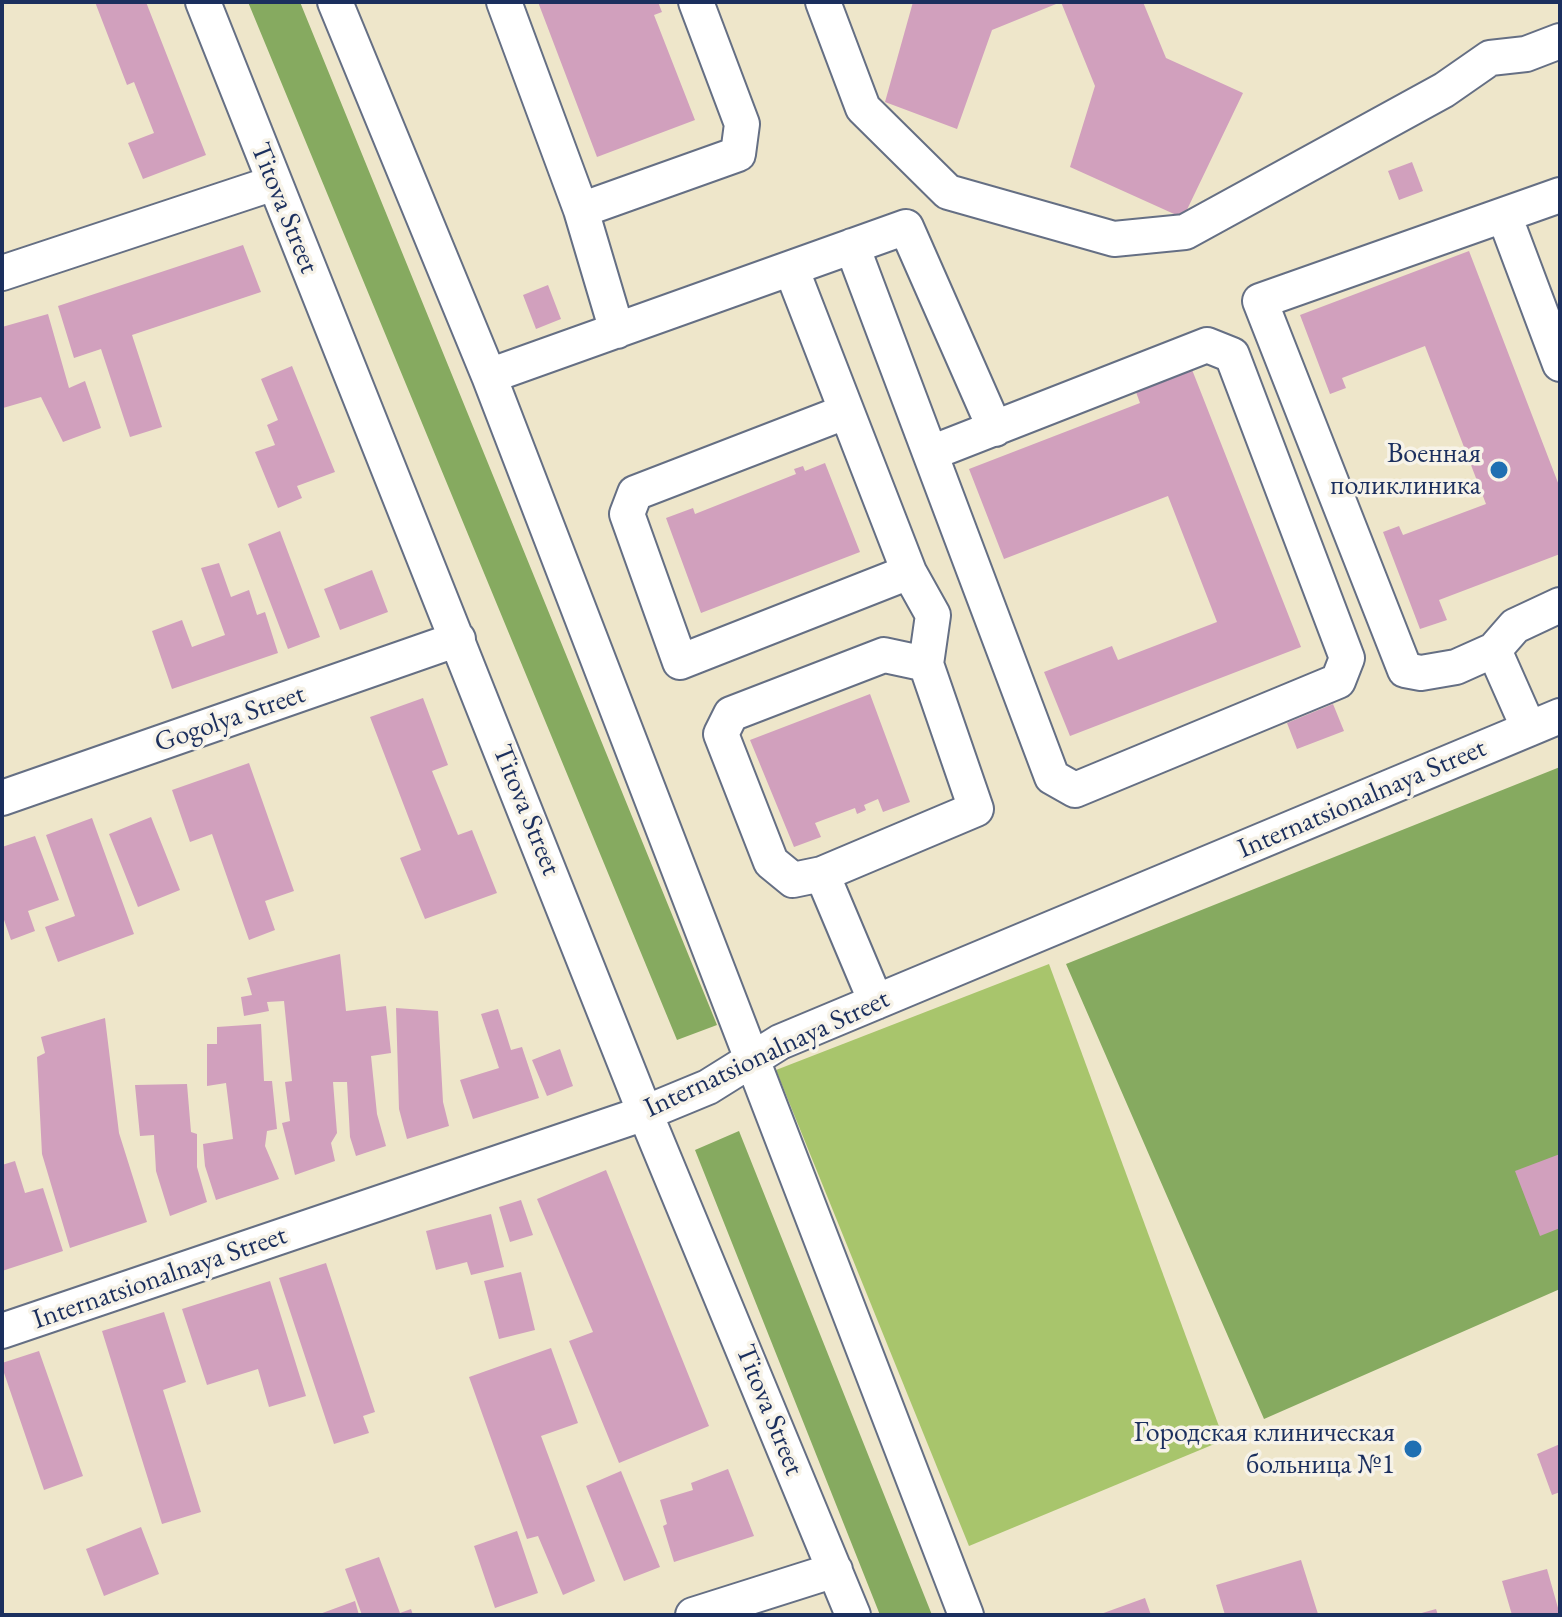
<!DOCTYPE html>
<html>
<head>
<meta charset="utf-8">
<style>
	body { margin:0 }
	#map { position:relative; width:1562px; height:1617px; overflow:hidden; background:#eee6ca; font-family:"EB Garamond",serif }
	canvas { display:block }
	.frame { position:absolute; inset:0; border:4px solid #1b2f5e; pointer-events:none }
</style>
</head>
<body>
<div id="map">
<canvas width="1562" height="1617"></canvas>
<div class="frame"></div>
</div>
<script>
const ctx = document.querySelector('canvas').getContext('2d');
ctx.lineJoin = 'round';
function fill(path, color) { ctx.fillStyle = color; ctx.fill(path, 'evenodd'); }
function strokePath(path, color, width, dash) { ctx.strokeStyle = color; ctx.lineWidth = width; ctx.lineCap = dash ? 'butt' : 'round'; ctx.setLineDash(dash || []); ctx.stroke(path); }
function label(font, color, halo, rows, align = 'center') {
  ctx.font = font + ' "EB Garamond",serif'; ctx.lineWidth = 7; ctx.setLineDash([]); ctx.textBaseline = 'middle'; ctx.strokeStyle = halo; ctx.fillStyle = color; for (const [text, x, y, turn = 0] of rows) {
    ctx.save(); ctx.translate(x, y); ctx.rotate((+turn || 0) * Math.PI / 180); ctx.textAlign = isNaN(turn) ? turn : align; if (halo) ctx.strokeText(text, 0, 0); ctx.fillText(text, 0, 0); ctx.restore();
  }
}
const green = new Path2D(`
	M1049,964L1224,1440L969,1546L776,1070Z`);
const forest = new Path2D(`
	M248,2H300L717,1025L677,1040Z
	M1560,767V1289L1264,1419L1066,964Z
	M739,1131L932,1615H880L695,1150Z`);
const building = new Path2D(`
	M95,2H146L206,155L143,179L128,143L154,133L134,82L127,85Z
	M538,2H658L662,12L654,15L695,120L597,157Z
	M913,2H1061L992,30L957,129L885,102Z
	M1061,2H1143L1166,58L1243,93L1183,218L1070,167L1095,86Z
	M1412,162L1423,191L1399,200L1388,171Z
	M243,245L261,292L132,335L162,427L130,437L101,349L74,358L58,306Z
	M1469,251L1560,488V554L1439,600L1447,620L1420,629L1383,532L1399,526L1403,535L1486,504L1425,346L1342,378L1346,388L1330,394L1300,315Z
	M548,285L561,319L536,329L523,295Z
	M48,314L69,388L85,381L101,428L63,442L41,397L3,408L2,403V327Z
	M1189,362L1301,647L1070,736L1044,672L1112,646L1118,660L1217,622L1168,496L1004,559L969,469L1140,403L1133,384Z
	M292,366L335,472L297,486L302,498L278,508L255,452L275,445L267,425L278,420L261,379Z
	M825,463L860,552L701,613L666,518L693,508L695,514L796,474L794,469L803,466L805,471Z
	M280,531L320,637L288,649L248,544Z
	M219,563L231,597L249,590L257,615L265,612L278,653L172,689L152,631L182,620L192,647L225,635L201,568Z
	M372,570L388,612L340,630L324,589Z
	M870,694L910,802L883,812L878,799L864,805L866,810L857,814L855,808L815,823L821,837L794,847L750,740Z
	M423,698L448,765L432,771L458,835L472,830L497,893L425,919L400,858L421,850L370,717Z
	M1333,704L1344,731L1297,749L1287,723Z
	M249,763L294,891L265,901L275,930L249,940L212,834L190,842L172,790Z
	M151,817L180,890L138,907L109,834Z
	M92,818L134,934L58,962L45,927L75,916L46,835Z
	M35,836L59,900L28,911L35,931L11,940L2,914V847Z
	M340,954L346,1011L386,1006L391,1053L371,1056L377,1114L386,1146L356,1156L350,1137L347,1082H333L337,1133L331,1143L335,1161L295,1175L282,1123L290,1121L285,1082L292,1081L284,1001L267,1002L269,1011L244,1016L241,997L252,995L247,978Z
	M396,1008L438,1011L443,1102L449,1126L407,1139L399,1109Z
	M498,1009L511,1050L522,1047L539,1098L473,1119L460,1080L499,1068L481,1014Z
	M105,1018L119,1133L147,1222L70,1248L42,1154L37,1057L45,1053L41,1037Z
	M261,1024L264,1081H272L277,1129L267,1131L265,1146L279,1179L216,1200L205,1166L203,1144L233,1139L226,1083L207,1086V1044H217V1027Z
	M560,1049L573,1086L547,1096L532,1060Z
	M187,1084L191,1132L197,1134V1167L207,1202L170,1216L156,1171L154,1135L140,1136L135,1085Z
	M1560,1154V1228L1540,1236L1515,1171Z
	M15,1161L25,1193L43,1188L63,1251L2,1271V1165Z
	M606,1170L709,1426L619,1463L569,1341L593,1332L537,1199Z
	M521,1200L533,1235L510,1242L499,1207Z
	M491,1214L504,1267L471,1275L467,1262L436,1270L426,1231Z
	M326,1263L375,1412L363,1416L369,1433L334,1444L279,1278Z
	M521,1272L535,1330L499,1339L484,1281Z
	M270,1281L306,1396L269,1407L258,1369L207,1385L182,1309Z
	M164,1312L186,1382L163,1390L201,1512L162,1524L102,1331Z
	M551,1348L578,1423L541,1436L595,1581L563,1595L538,1536L527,1539L469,1377Z
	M39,1351L83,1476L44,1490L2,1367V1363Z
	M1560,1444V1492L1552,1495L1537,1454Z
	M728,1469L754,1536L674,1562L663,1526L667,1524L660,1500L693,1490L691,1483Z
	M621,1471L660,1567L624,1581L586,1486Z
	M141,1527L159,1574L104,1596L86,1549Z
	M517,1531L538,1593L495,1608L474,1546Z
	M379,1557L400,1613L411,1609L413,1615H362L345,1569Z
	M1301,1560L1318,1614L1225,1615L1216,1585Z
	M1547,1569L1560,1615H1512L1502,1581Z
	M1145,1598L1151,1615H1098Z
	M355,1601L359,1615H317Z
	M1436,1609L1438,1615H1418V1614Z`);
const minor = new Path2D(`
	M203,2L645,1113L853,1615
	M335,2L489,376L966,1615
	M504,2L581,210L617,331
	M823,2L863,108L948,192L1114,239L1185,232L1444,90L1490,58L1526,54L1560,41
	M1560,195L1260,301L1405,670L1421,673L1456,667L1494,650L1515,626L1560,605
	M581,210L738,154L742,124L696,2
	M1504,215L1560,364
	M852,246L1052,777L1075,790L1338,681L1347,658L1232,355L1207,345L931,453
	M791,268L909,572L933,615L926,664L976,809L822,874L793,880L771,862L721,734L731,714L884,655L926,664
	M2,273L274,183
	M489,376L906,227L995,429
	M845,412L635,493L627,514L680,662L909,572
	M1494,650L1529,729
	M2,798L458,639
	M822,874L876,1002
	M2,1331L645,1113L708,1087L780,1042L1560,716
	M693,1615L835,1570`);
const markers = [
	[1499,470,10,"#1f6fb2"],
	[1413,1449,10,"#1f6fb2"]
];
const streetNames = [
	["Titova Street",284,208,68],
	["Gogolya Street",230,719,-19],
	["Internatsionalnaya Street",1362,799,-23],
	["Titova Street",526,810,68],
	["Internatsionalnaya Street",767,1054,-25],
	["Internatsionalnaya Street",160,1278,-19],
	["Titova Street",769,1410,68]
];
const poiNames = [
	["Военная",1481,454],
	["поликлиника",1481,486],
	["Городская клиническая",1395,1433],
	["больница №1",1395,1465]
];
fill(green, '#a8c56c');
fill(forest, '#86aa60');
fill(building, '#d1a0bd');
strokePath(minor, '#656f84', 38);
strokePath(minor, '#fff', 34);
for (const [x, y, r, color] of markers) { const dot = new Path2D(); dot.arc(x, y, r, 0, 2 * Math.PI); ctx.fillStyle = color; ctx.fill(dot); strokePath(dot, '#f7f3e8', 3); }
label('28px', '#1b2f5e', '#f7f3e8', streetNames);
label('28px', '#1b2f5e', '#f7f3e8', poiNames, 'right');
</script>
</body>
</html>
